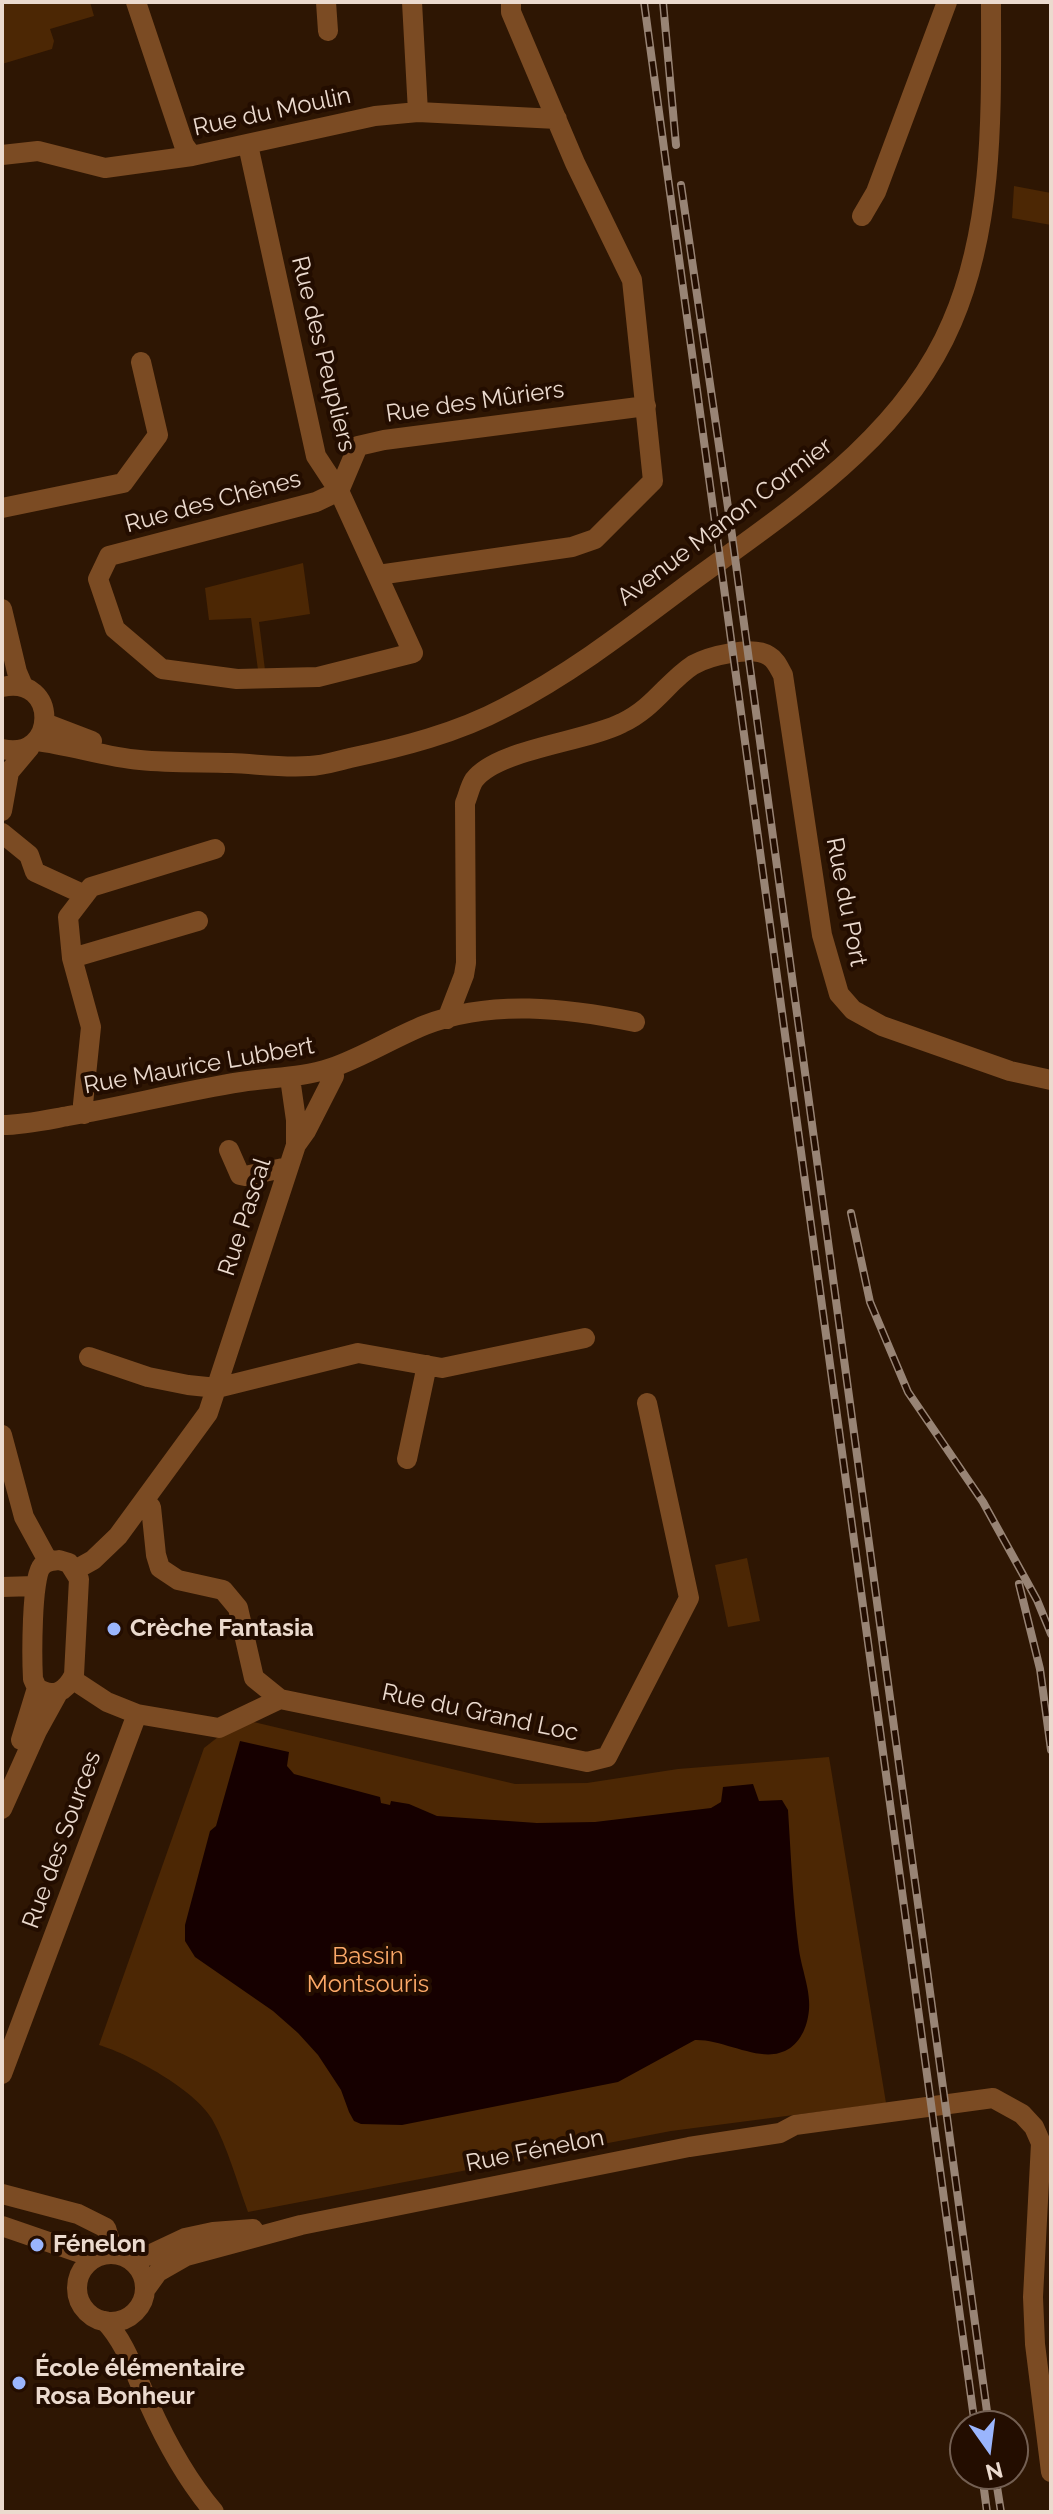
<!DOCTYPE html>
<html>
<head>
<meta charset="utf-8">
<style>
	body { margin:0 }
	#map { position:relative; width:1053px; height:2514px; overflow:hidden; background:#2e1603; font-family:Raleway,sans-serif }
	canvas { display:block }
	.frame { position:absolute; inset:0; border:4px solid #ebdace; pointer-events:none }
	.north { position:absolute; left:949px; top:2410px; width:80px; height:80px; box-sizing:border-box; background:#230d00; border:2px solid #735f52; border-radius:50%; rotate:166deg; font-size:22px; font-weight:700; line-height:32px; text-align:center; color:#ebdace }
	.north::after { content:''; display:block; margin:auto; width:28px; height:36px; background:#9ab5fd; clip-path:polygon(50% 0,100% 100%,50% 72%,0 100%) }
</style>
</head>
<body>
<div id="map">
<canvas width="1053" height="2514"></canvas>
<div class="frame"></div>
<div class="north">N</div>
</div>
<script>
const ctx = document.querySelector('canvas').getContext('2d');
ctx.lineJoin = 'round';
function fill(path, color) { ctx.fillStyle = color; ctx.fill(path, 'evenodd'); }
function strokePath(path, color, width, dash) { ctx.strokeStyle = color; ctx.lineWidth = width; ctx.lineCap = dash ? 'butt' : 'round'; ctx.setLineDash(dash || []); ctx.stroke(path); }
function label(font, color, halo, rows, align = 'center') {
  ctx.font = font + ' Raleway,sans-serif'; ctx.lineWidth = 8; ctx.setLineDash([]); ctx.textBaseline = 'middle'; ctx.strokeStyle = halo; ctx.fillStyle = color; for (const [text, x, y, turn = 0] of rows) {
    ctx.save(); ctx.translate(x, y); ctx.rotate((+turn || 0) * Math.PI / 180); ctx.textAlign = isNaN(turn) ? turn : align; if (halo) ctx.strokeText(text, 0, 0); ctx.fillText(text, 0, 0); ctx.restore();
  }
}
const green = new Path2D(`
	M2,2H90L94,16L50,29L54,41L52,49L2,64Z
	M1014,186L1051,193V225L1012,218Z
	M303,563L310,614L259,622L265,670H258L251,618L209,620L205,588Z
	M747,1558L760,1621L728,1627L715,1565Z
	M241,1719L515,1784L587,1783L678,1769L829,1757L886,2103L671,2131L248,2212C237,2182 228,2148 212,2119C195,2090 132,2055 99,2045L204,1748Z`);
const water = new Path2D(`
	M240,1741L289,1752L287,1766L294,1774L380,1797L381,1803L390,1805L391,1801L409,1804L437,1816L537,1823L595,1822L711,1808L721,1802L723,1787L753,1784L759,1801L782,1800L788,1810C791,1857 793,1904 799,1950C802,1971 813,1996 808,2017C805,2033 796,2049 779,2053C756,2060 721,2039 695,2040L618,2082L402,2125L361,2124L354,2121L349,2112L341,2090L318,2055L298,2033L273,2011L195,1957L185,1941V1925L210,1831L216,1826Z`);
const minor = new Path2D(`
	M136,2L184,145L192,156
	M326,2L328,31
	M412,2L418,112
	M248,145L316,456L339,491L413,653L318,677L237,679L162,669L115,629L98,579L109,556L316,502L339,491L358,446L384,440L646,406
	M2,155L38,151L105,168L192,156L375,116L418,112L557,119
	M862,216L876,192L947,2
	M2,508L123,483L158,435L141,362
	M378,575L572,547L595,539L653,481L632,280L575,163L511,12V2
	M2,609L17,672L23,686
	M2,687C59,674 58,762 2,749
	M45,723L92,741
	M36,741C71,745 105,757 140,760C170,763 201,762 231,763C257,764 283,768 309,766C322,766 337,761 350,758C402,747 457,733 504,708C571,674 631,627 691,582C789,510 903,438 952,322C995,222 991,108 991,2
	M2,811L9,772L30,747
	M2,833L29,855L35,872L85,895
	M72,958L198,921
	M447,1019L464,975L466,963L465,803C468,796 470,786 474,780C497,749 585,742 622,723C654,708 667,682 693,665C709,656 753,645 769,656C776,660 779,668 783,675L822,935L839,994L853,1010L882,1026L1010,1071L1051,1080
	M290,1078L296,1120V1145
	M84,1114L83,1104L91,1027L72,958L68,917L91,887L215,849
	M2,1125C24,1125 46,1120 68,1116C126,1106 183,1091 241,1082C272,1077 301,1078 331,1068C363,1057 393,1038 425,1025C491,999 567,1008 635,1022
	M229,1150L240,1175L245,1176L288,1167
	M89,1357L148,1377L188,1385L217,1388L358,1353L442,1368L585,1338
	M2,1435L24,1517L48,1561
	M407,1459L427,1365
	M144,1501L151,1507L156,1555L160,1568L178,1580L223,1590L238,1608L254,1678L280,1699L587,1762L607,1757L689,1598L647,1403
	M59,1560L69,1563L79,1579L74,1675C66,1691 54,1699 37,1688L33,1679C32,1660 31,1577 42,1566C47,1560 53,1561 59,1560Z
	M75,1570L93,1560L118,1536L208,1413L296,1145L306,1131L334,1076L332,1068
	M2,1587L35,1586
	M72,1679L107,1702L137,1714L219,1728L280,1699
	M21,1740L37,1688
	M2,1809L37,1731L58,1693
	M2,2074L137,1714
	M2,2194L78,2214L106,2228L114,2254
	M2,2226L95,2258
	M77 2288a34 34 0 1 1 68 0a34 34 0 1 1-68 0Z
	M134,2262L185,2238L213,2232L253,2229
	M145,2290L158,2272L186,2256L301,2225L689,2147L780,2133L795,2125L993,2098L1022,2114L1034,2127L1041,2143L1033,2297L1035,2344L1051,2472
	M105,2321C127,2344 135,2375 149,2404C166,2442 187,2480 214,2512`);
const rail = new Path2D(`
	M644,2L975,2426
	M663,2L676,145
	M681,185L731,528L989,2426
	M851,1213L870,1302L908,1392L983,1502L1037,1600L1051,1634
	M1019,1584L1040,1669L1051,1750
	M982,2474L987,2512
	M995,2474L1001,2512`);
const markers = [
	[114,1629,8,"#9ab5fd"],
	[37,2245,8,"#9ab5fd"],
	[19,2383,8,"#9ab5fd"]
];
const streetNames = [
	["Rue du Moulin",272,112,-12],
	["Rue des Peupliers",323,354,76],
	["Rue des Mûriers",475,402,-8],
	["Rue des Chênes",213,502,-15],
	["Avenue Manon Cormier",725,522,-37],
	["Rue du Port",846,902,79],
	["Rue Maurice Lubbert",199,1066,-10],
	["Rue Pascal",245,1217,-72],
	["Rue du Grand Loc",480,1713,12],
	["Rue des Sources",62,1840,-70],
	["Rue Fénelon",535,2151,-11]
];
const poiNames = [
	["Crèche Fantasia",130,1629],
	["Fénelon",53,2245],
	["École élémentaire",35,2369],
	["Rosa Bonheur",35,2397]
];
const parkNames = [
	["Bassin",368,1957],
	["Montsouris",368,1985]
];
fill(green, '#4c2704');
fill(water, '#160000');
strokePath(minor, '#7b4b23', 20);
strokePath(rail, '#988475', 8);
strokePath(rail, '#230d00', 5, [15]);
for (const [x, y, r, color] of markers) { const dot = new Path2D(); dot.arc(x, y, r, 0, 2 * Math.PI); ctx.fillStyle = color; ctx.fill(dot); strokePath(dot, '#230d00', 3); }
label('24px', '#ebdace', '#230d00', streetNames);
label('bold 24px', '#ebdace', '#230d00', poiNames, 'left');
label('24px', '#fca968', '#230d00', parkNames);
</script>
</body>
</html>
